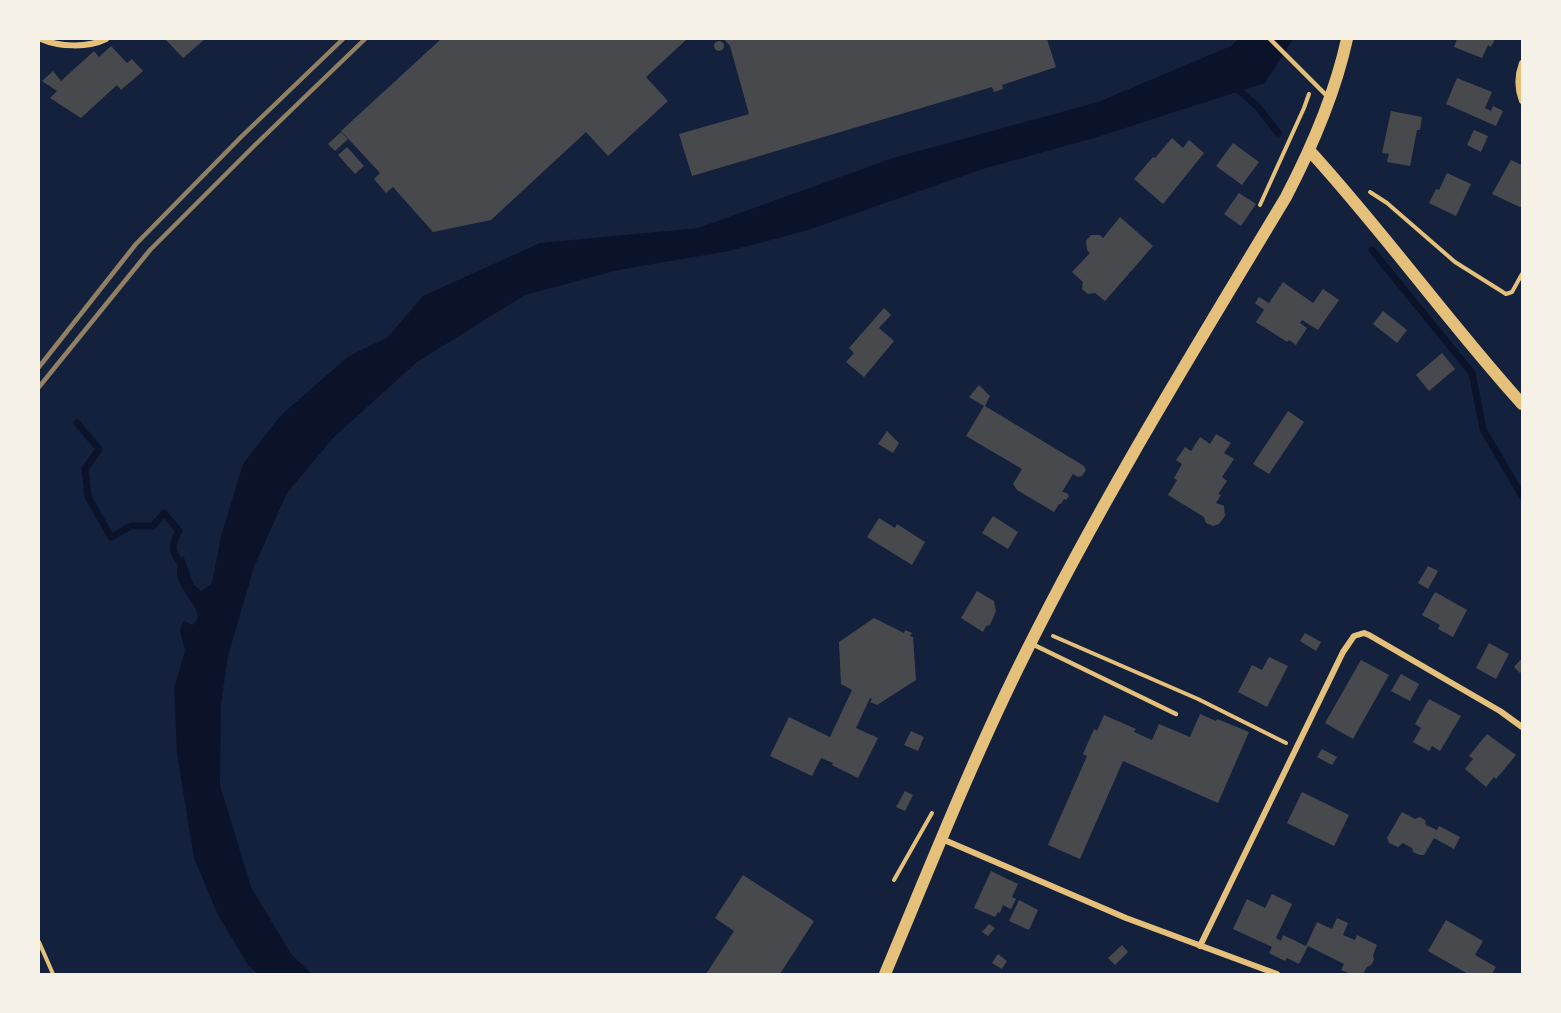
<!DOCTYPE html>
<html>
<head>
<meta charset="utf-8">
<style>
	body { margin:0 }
	#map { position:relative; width:1561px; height:1013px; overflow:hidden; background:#14213d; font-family:"DM Sans",sans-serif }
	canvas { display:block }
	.frame { position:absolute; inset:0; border:40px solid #f6f1e7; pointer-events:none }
</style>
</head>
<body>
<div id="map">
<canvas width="1561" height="1013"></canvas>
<div class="frame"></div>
</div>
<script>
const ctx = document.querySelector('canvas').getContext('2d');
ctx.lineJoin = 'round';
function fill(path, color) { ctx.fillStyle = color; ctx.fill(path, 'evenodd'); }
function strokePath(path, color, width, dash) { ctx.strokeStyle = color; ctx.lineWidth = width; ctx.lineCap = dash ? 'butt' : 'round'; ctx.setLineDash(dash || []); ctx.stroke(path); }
const water = new Path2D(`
	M1238,39H1293L1265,83L1094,138L983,169L805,231L729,251L618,270L525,295L417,362L334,437L287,493L254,567L228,656L221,704L220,785L251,887L291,954L312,974H258L248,965L218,915L194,858L177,754L174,688L185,651L180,630L184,621L193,625L198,618C197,601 175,588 177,569C178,565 182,559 183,555L194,585L201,591L212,583L221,536L243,464L281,415L349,356L388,337L423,296L540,243L698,228L893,158L1098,102L1231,46Z`);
const stream = new Path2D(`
	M1235,87L1258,107L1278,133
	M1372,250L1472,373L1483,429L1522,496
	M77,423L99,449L85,469L88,497L111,537L131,526H153L164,513L179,531C169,548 173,553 184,568`);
const building = new Path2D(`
	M165,39H205L183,58Z
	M441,39H687L646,77L668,101L608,156L586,132L491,220L433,232L393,187L386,193L374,179L380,173L341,131Z
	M724,39H1047L1056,67L1002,85L1003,89L994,92L992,87L692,176L679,134L749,114L730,46Z
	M1457,39H1495L1491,47L1488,45L1482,58L1454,47Z
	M714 46a5 5 0 1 1 10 0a5 5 0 1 1-10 0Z
	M111,46L127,63L132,59L143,71L121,90L117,85L81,118L50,98L57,91L42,81L53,71L61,81L94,51L99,57Z
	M1457,78L1492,92L1485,108L1491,111L1493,106L1503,111L1496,126L1446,104Z
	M1391,111L1422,117L1420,130H1417L1410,166L1387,162L1389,154L1382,153Z
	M1474,130L1488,136L1481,152L1467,145Z
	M341,132L348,139L335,151L328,144Z
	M1172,138L1183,148L1189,140L1204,153L1163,204L1134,179L1153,157L1155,158Z
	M1233,143L1259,162L1242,185L1216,166Z
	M347,147L364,166L355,174L338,155Z
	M1511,160L1522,165V208L1492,194Z
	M1447,173L1471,184L1456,216L1429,203L1436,189L1439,190Z
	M1239,193L1256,204L1241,226L1224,214Z
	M1120,217L1153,246L1105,301L1095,293L1088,294L1082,289L1083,282L1072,272L1090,253L1087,250L1086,241L1091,235H1100L1103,238Z
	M1283,282L1313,303L1323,289L1339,300L1318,330L1302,320L1300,323L1307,328L1296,345L1289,340L1287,342L1256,322L1264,310L1255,303L1259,297L1269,303Z
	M884,308L891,315L879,328L894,341L864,377L846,362L854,353L849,348Z
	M1383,311L1407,330L1397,343L1373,324Z
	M1442,353L1455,369L1429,391L1416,375Z
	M979,385L990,396L985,406L1084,466L1086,470L1082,476L1078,477L1073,474L1062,492L1067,493L1069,496L1066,500L1064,499L1061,504H1059L1054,512L1017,490L1013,484L1022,469L966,436L984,406L969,397Z
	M1288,411L1304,422L1269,474L1253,464Z
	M887,431L899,443L893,453L878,444Z
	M1216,434L1231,443L1224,453L1234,459L1222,477L1227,481L1218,494L1221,495L1216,503L1224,506L1225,516L1219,524L1213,526L1206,523L1204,517L1168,495L1177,480L1174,478L1182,464L1176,460L1185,447L1191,451L1200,437L1210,444Z
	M993,516L1018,532L1008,549L982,533Z
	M879,518L895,528L897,524L925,542L912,565L867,537Z
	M1428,566L1438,571L1428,589L1418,583Z
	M977,591L994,601L996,611L990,625L986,626L983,632L961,618Z
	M1435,592L1467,610L1453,637L1438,629L1440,625L1422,615Z
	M874,618L904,633L905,630L912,633L910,636L913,637L916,680L877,705L870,702L872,699L870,698L856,728L878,738L858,778L832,765L833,763L821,758L812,776L770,756L789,717L830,737L852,690L841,684L839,642Z
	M1305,633L1321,642L1316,651L1300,641Z
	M1489,643L1509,654L1496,679L1476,668Z
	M1269,657L1288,666L1267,707L1238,692L1252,665L1262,670Z
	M1522,658V670L1520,673L1514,667Z
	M1361,660L1389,675L1353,739L1325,723Z
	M1401,674L1419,684L1410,701L1391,691Z
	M1429,699L1461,716L1440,751L1432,746L1429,751L1413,742L1421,728L1415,724Z
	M1200,714L1216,721L1217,719L1249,732L1218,803L1123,761L1080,859L1048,845L1087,756L1083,754L1094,729L1097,731L1104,715L1136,729L1134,732L1152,740L1159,724L1190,737Z
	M911,731L924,737L918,751L904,745Z
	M1487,734L1516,755L1496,779L1494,777L1486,787L1465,769L1473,759L1469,756Z
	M1322,749L1337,757L1332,765L1317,757Z
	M905,791L913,795L905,811L896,807Z
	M1302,792L1349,815L1334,846L1287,823Z
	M1402,812L1415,819L1420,817L1425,820L1426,825L1437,830L1439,826L1460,837L1454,849L1434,838L1424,855H1420L1413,852L1412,848L1403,843L1398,847L1389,843L1387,838Z
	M991,871L1018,884L1012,897L1016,899L1011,909L1003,905L1000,913L998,912L995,917L974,908Z
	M743,875L814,921L780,974H706L734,931L715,918Z
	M1272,894L1292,904L1276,938L1281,941L1283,935L1306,946L1317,922L1332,929L1337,918L1348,923L1343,935L1355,940L1357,935L1377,945L1373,955L1374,960L1371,965L1367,967L1363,974H1351L1341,970L1344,964L1308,946L1299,964L1287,958L1285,961L1269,953L1272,947L1233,929L1247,899L1265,908Z
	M1019,900L1038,910L1029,930L1009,921Z
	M1446,920L1483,941L1475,955L1496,967L1492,974H1468L1428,951Z
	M989,924L995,928L988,936L982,932Z
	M1122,945L1128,952L1115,965L1108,958Z
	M998,954L1007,961L1002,969L992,963Z`);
const path = new Path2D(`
	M1370,192L1387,203L1455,262L1506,294L1512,292L1522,274
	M1260,205L1304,108L1309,94
	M1053,636L1198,699L1286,743
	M894,880L932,813
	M39,942L53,974`);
const service = new Path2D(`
	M1270,39L1329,98
	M1030,643L1176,714`);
const minor = new Path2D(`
	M41,39C59,47 88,48 106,39
	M1522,63C1517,76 1517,88 1522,101
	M942,839L1126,918L1277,974
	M1200,946L1343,652L1354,636L1364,633L1369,635L1500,711L1522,727`);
const secondary = new Path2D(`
	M1309,150C1384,232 1448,322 1522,404
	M885,974C930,867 973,758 1025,654C1103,497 1196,347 1286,197C1312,147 1335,94 1347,39`);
const rail = new Path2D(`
	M39,367L136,244L242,136L343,39
	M39,387L150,250L255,145L365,39`);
fill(water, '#0b132b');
strokePath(stream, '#0b132b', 7);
fill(building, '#48494c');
strokePath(path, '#e5c07b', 4);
strokePath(service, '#e5c07b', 4.5);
strokePath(minor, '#e5c07b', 6);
strokePath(secondary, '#e5c07b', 12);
strokePath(rail, '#918062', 4.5);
</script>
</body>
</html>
